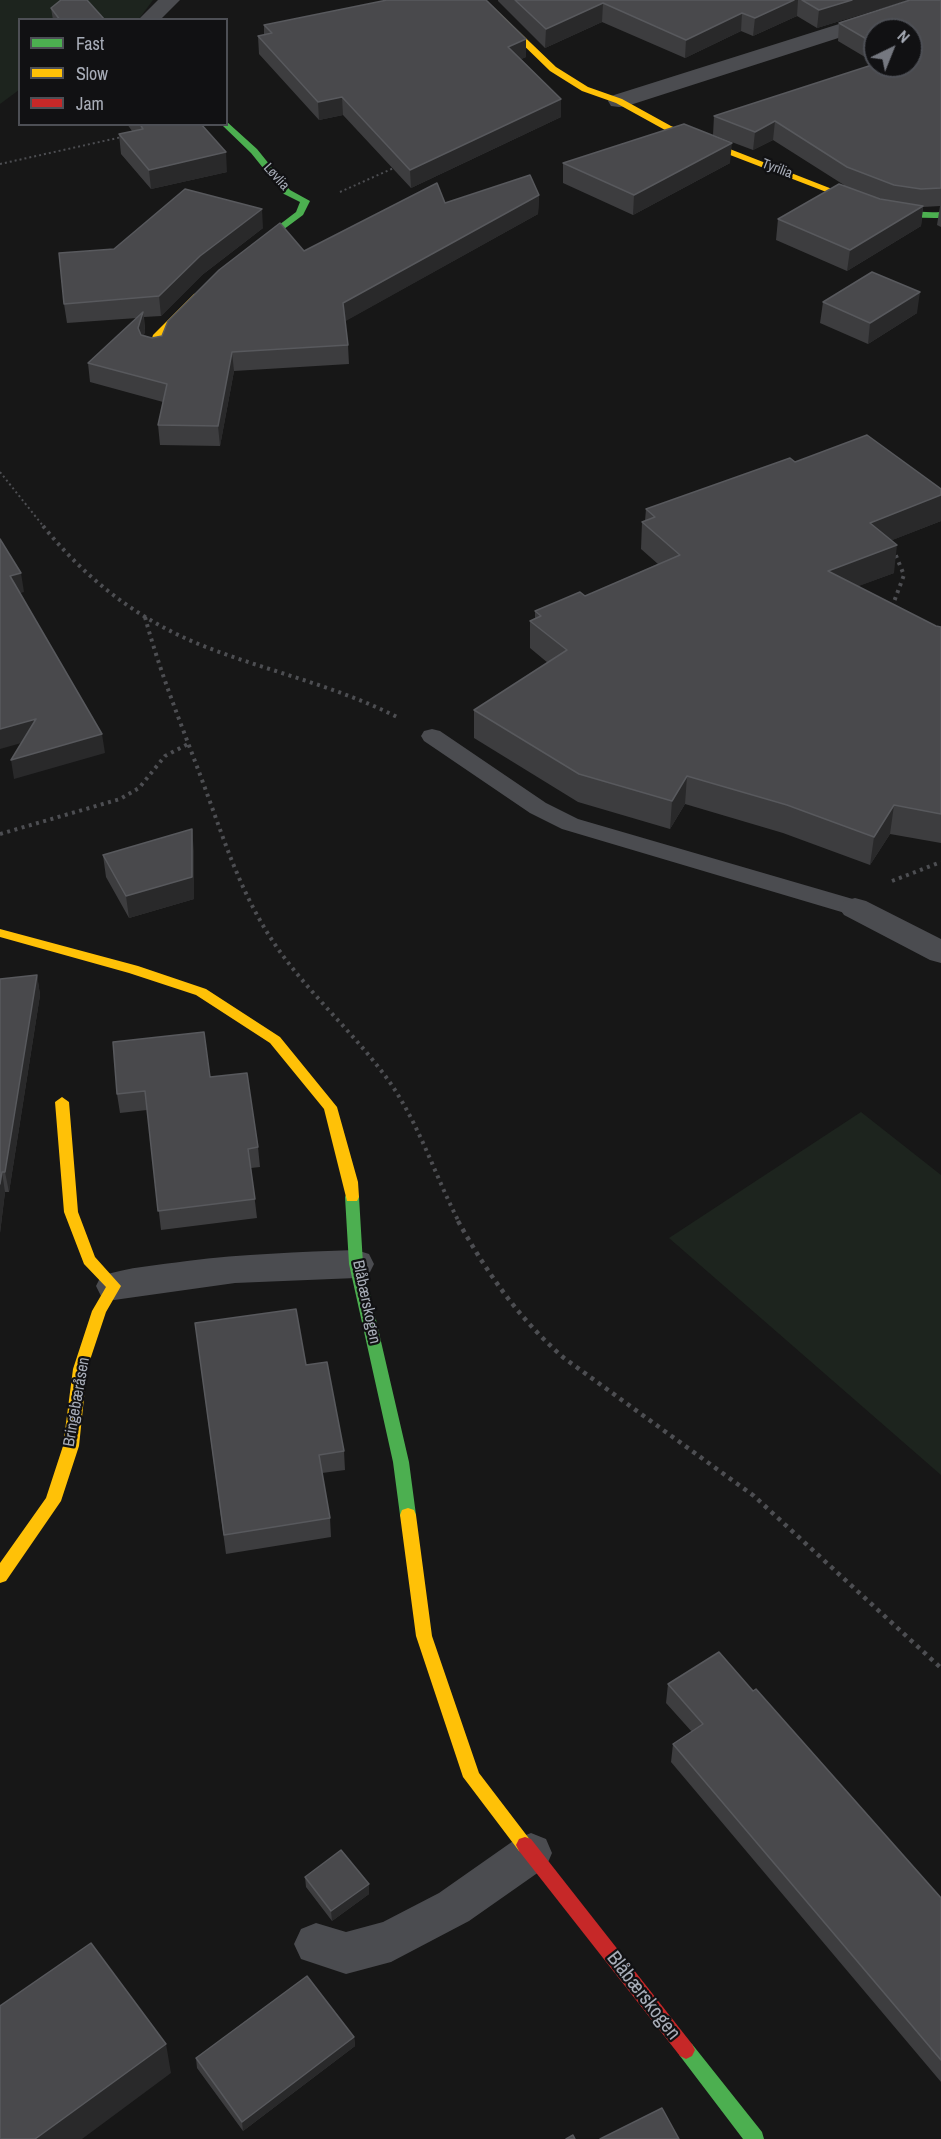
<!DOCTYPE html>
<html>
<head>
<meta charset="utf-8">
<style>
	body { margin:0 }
	#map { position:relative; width:941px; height:2139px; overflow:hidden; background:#171717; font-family:"Archivo Narrow",sans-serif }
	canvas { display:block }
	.legend { position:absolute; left:18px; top:18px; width:210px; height:108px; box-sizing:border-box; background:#111113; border:2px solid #4d4f55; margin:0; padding:8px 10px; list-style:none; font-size:18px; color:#a8adb8 }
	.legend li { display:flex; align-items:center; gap:12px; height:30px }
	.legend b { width:30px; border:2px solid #4d4f55 }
	.north { position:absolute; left:863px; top:18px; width:60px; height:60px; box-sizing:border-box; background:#111113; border:2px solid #4d4f55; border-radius:50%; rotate:43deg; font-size:16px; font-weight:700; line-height:24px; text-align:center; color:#a8adb8 }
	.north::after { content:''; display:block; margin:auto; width:21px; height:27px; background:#757880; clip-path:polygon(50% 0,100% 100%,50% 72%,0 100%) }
</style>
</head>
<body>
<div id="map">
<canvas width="941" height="2139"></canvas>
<ul class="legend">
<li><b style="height:8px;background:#4caf50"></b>Fast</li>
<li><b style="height:8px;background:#ffc107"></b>Slow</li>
<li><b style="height:8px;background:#c62828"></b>Jam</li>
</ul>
<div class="north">N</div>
</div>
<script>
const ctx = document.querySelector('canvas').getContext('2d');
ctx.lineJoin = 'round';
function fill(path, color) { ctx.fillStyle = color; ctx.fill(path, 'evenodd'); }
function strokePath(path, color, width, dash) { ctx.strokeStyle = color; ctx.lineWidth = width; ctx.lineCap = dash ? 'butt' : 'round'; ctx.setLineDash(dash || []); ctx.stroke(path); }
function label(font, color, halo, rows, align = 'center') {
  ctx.font = font + ' "Archivo Narrow",sans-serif'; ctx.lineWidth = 4.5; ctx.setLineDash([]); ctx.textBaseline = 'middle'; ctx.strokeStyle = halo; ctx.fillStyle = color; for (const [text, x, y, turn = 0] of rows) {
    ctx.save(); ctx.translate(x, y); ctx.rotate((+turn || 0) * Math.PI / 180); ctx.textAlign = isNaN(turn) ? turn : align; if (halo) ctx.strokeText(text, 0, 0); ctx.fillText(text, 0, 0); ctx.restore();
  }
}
const green = new Path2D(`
	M0,0H153L139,19L20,20L19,90L0,104Z
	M861,1112L941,1175V1475L669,1238Z`);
const pathFar2 = new Path2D(`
	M0,164L122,137
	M340,192L396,167
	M0,472L44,527`);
const pathFar1 = new Path2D(`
	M43,526C86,579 137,619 201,645C266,671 334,685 397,717
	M892,607L904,575L894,551
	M145,617C160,673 182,726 202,780C220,828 235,877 261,922C294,981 346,1023 386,1077C419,1122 434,1174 459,1222
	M0,834L120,799L139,788L165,756L188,744
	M892,881L941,862`);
const path = new Path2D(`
	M458,1221C487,1273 519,1319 564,1358L754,1496L941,1668`);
const lane = new Path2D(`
	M432,729L440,731L546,803L578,819L863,902L867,908L863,914L855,916L562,829L530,813L424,741L421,736L424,731Z`);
const street = new Path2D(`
	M158,0H180L160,20H138Z
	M915,0H941V5L627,106L619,107L611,106L608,101L611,96Z
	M855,898L866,901L941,939V963L930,960L844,915L839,908L844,901Z
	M356,1250L369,1254L374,1264L369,1274L356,1278L235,1283L114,1300L101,1296L96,1286L101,1276C129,1267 158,1265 187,1261C243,1254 299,1252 356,1250Z
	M531,1833L546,1839L552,1853L546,1867L469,1921L391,1962L346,1974L301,1959L294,1944L301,1929L316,1923L346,1932L383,1922L439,1893L516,1839Z`);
const fast = new Path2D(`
	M226,121L257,149L290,190L310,201L303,215L248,256L245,255V251L296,212L300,202L284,194L251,153L223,126L226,124Z
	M845,193C880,203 904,214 941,212V218C906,219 874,211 842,198L840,196Z
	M352,1192L357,1193L359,1197L363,1264L409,1462L416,1515L414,1520L408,1522L402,1520L400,1515L393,1462L349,1264L345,1197L347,1193Z
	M686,2041L692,2044L762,2132L764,2139H743L680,2056L677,2050L680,2044Z`);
const slow = new Path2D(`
	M477,0H486L556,67L588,87L622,99L671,126L850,196L842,198L665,130L616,103L582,91L550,71Z
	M197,293L202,296L200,298L161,338L158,350H150L149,348L153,335L194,294Z
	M0,929L138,966L206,989L280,1037L337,1107L358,1182L359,1197L357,1201H347L324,1109L270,1043L196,995L129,973L0,937Z
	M62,1097L69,1102L78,1212L95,1257L121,1286L106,1312L87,1369L79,1446L61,1501L6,1581L0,1583V1563L46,1498L63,1446L73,1369L92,1311L106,1287L84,1264L64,1212L55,1102Z
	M408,1508L414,1510L416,1515L432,1636L479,1773L534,1845L531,1851L525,1853L519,1851L463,1777L416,1636L400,1515L402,1510Z`);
const jam = new Path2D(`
	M525,1837L531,1839L692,2044L695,2050L692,2056L686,2059L680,2056L519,1851L516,1845L519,1839Z`);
const wall = new Path2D(`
	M498,0H908L817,28L797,16L753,36L741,31L685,58L602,22L545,48L498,1Z
	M941,0V227L937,225L940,206L923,207L921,226L847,271L776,240L778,219L844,185L773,140L753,150L713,135L714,116L911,66L875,30V63L838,41L839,23Z
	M51,8L105,20H53Z
	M264,25L526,39V57L521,59L561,99V117L411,188L343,115L319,120L259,54L258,36L264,35Z
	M127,124H201L227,172L151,189L121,154L119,134L132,131Z
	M563,163H730L633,215L563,183Z
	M539,195L538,214L345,321L348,345L349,364L234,371L220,446L160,445L158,425L163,402L90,382L88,363L137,318L67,323L64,304L114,249L263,228L202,275L161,316L144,317L145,331L144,335L152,338L162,336L304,251L445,203Z
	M823,302L917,313L868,344L820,323Z
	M795,462L941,489V521L892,540L894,573L858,586L936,626L941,627V843L890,834L870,865L783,833L685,804L670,829L578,802L474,738V710L548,663L530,648V621L535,618V611L585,596L658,564L641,549L642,522L645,521L646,509Z
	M194,851V899L129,918L106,877L103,855Z
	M37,975L40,995L9,1192H5L0,1233V979Z
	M210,1077L258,1147L260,1167L251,1168L257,1218L161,1230L147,1110L120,1113L117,1094Z
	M195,1323L306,1365L344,1451L345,1470L322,1473L330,1518L331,1537L226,1554Z
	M668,1684L753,1691L941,1898V2082L671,1762L673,1744L692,1732L666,1703Z
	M305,1877L369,1884V1894L332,1921L306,1887Z
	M354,2037L355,2046L243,2131L197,2068L196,2058Z`);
const shadedWall = new Path2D(`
	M794,0H798L797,16L753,36L755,18Z
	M852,0H908L817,28L819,10Z
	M603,3L602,22L545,48L546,29Z
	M742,13L741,31L685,58L686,40Z
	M526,39V57L508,65V47Z
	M342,97L343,115L319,120L318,102Z
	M561,99V117L411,188L410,170Z
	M775,121L773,140L753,150L755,132Z
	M732,143L730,163L633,215L634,195Z
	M226,152L227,172L151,189L149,170Z
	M539,195L538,214L344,322L343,303Z
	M923,206L921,226L847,271L850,250Z
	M262,209L263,228L202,275L161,316L159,296L200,256Z
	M920,292L917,313L868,344L870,323Z
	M143,312L145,331L140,347L138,328Z
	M232,352L234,371L220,446L218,426Z
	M941,495V521L867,550L870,523Z
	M897,545L894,573L824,599L828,571Z
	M21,573L24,592L13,595L10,576Z
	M36,719L39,738L0,749V729Z
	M102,734L105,753L14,779L11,760Z
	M687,776L685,804L670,829L672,801Z
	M894,805L890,834L870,865L874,837Z
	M192,829L194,851V899L129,918L126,896Z
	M37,975L40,995L9,1192L5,1172Z
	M2,1172L5,1192L0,1233V1184Z
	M369,1884V1894L332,1921L331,1911Z
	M354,2037L355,2046L243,2131L242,2122Z
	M166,2044L171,2073L82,2139H35Z`);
const building = new Path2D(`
	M61,0H87L105,20H60L51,8Z
	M387,0H486L526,39L508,47L561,99L410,170L342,97L318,102L258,36L272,33L264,25Z
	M515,0H794L755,18L742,13L686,40L603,3L546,29Z
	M802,0H852L819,10Z
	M910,0H941V188L921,189L894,185L847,167L775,121L755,132L714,116L875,64V66H911V30H875V44L839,23Z
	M140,124H201L226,152L149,170L119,134L143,129Z
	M684,124L732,143L634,195L563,163Z
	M530,175L539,195L343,303L348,345L232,352L218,426L158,425L167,384L88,363L143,312L138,328L141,335L152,338L162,336L168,321L219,270L280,223L304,251L437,183L445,203Z
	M839,184L880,199L923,206L850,250L778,219Z
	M185,189L262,209L200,256L159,296L64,304L59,253L114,249Z
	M872,272L920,292L870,323L823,302Z
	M867,435L941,489V495L870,523L897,545L828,571L936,626L941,627V814L894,805L874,837L787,805L687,776L672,801L579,774L474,710L567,650L530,621L541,616L535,611L580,592L585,596L680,555L642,522L655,517L646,509L790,458L795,462Z
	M0,539L21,573L10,576L102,734L11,760L36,719L0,729Z
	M192,829V877L126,896L103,855Z
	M37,975L5,1172H2L0,1184V979Z
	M204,1032L210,1077L247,1073L258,1147L248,1149L255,1199L158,1211L145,1091L117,1094L113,1042Z
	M296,1309L306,1365L327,1362L344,1451L319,1455L330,1518L224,1535L195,1323Z
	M719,1652L753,1691L756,1689L941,1898V2060L673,1744L703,1724L668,1684Z
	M341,1850L369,1884L331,1911L305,1877Z
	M91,1943L166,2044L35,2139H0V2006Z
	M307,1976L354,2037L242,2122L196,2058Z
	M662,2108L679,2139H600Z
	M573,2135L575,2139H566Z`);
const farStreetnames = [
	["Tyrilia",777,169,21],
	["Løvlia",276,177,48]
];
const streetNames = [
	["Blåbærskogen",366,1302,78],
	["Bringebæråsen",77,1402,-80]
];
const nearStreetnames = [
	["Blåbærskogen",643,1996,52]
];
fill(green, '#1d241e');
strokePath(pathFar2, '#4d4e52', 2, [2, 3]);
strokePath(pathFar1, '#4d4e52', 4, [3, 4.5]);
strokePath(path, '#4d4e52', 4.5, [4, 5]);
fill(lane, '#4b4c50');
fill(street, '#4b4c50');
fill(fast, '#4caf50');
fill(slow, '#ffc107');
fill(jam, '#c62828');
fill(wall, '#3d3d3f');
fill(shadedWall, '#29292a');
fill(building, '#49494c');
strokePath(building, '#58595d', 1.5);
label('14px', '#a8adb8', '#111113', farStreetnames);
label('16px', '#a8adb8', '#111113', streetNames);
label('20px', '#a8adb8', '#111113', nearStreetnames);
</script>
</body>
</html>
